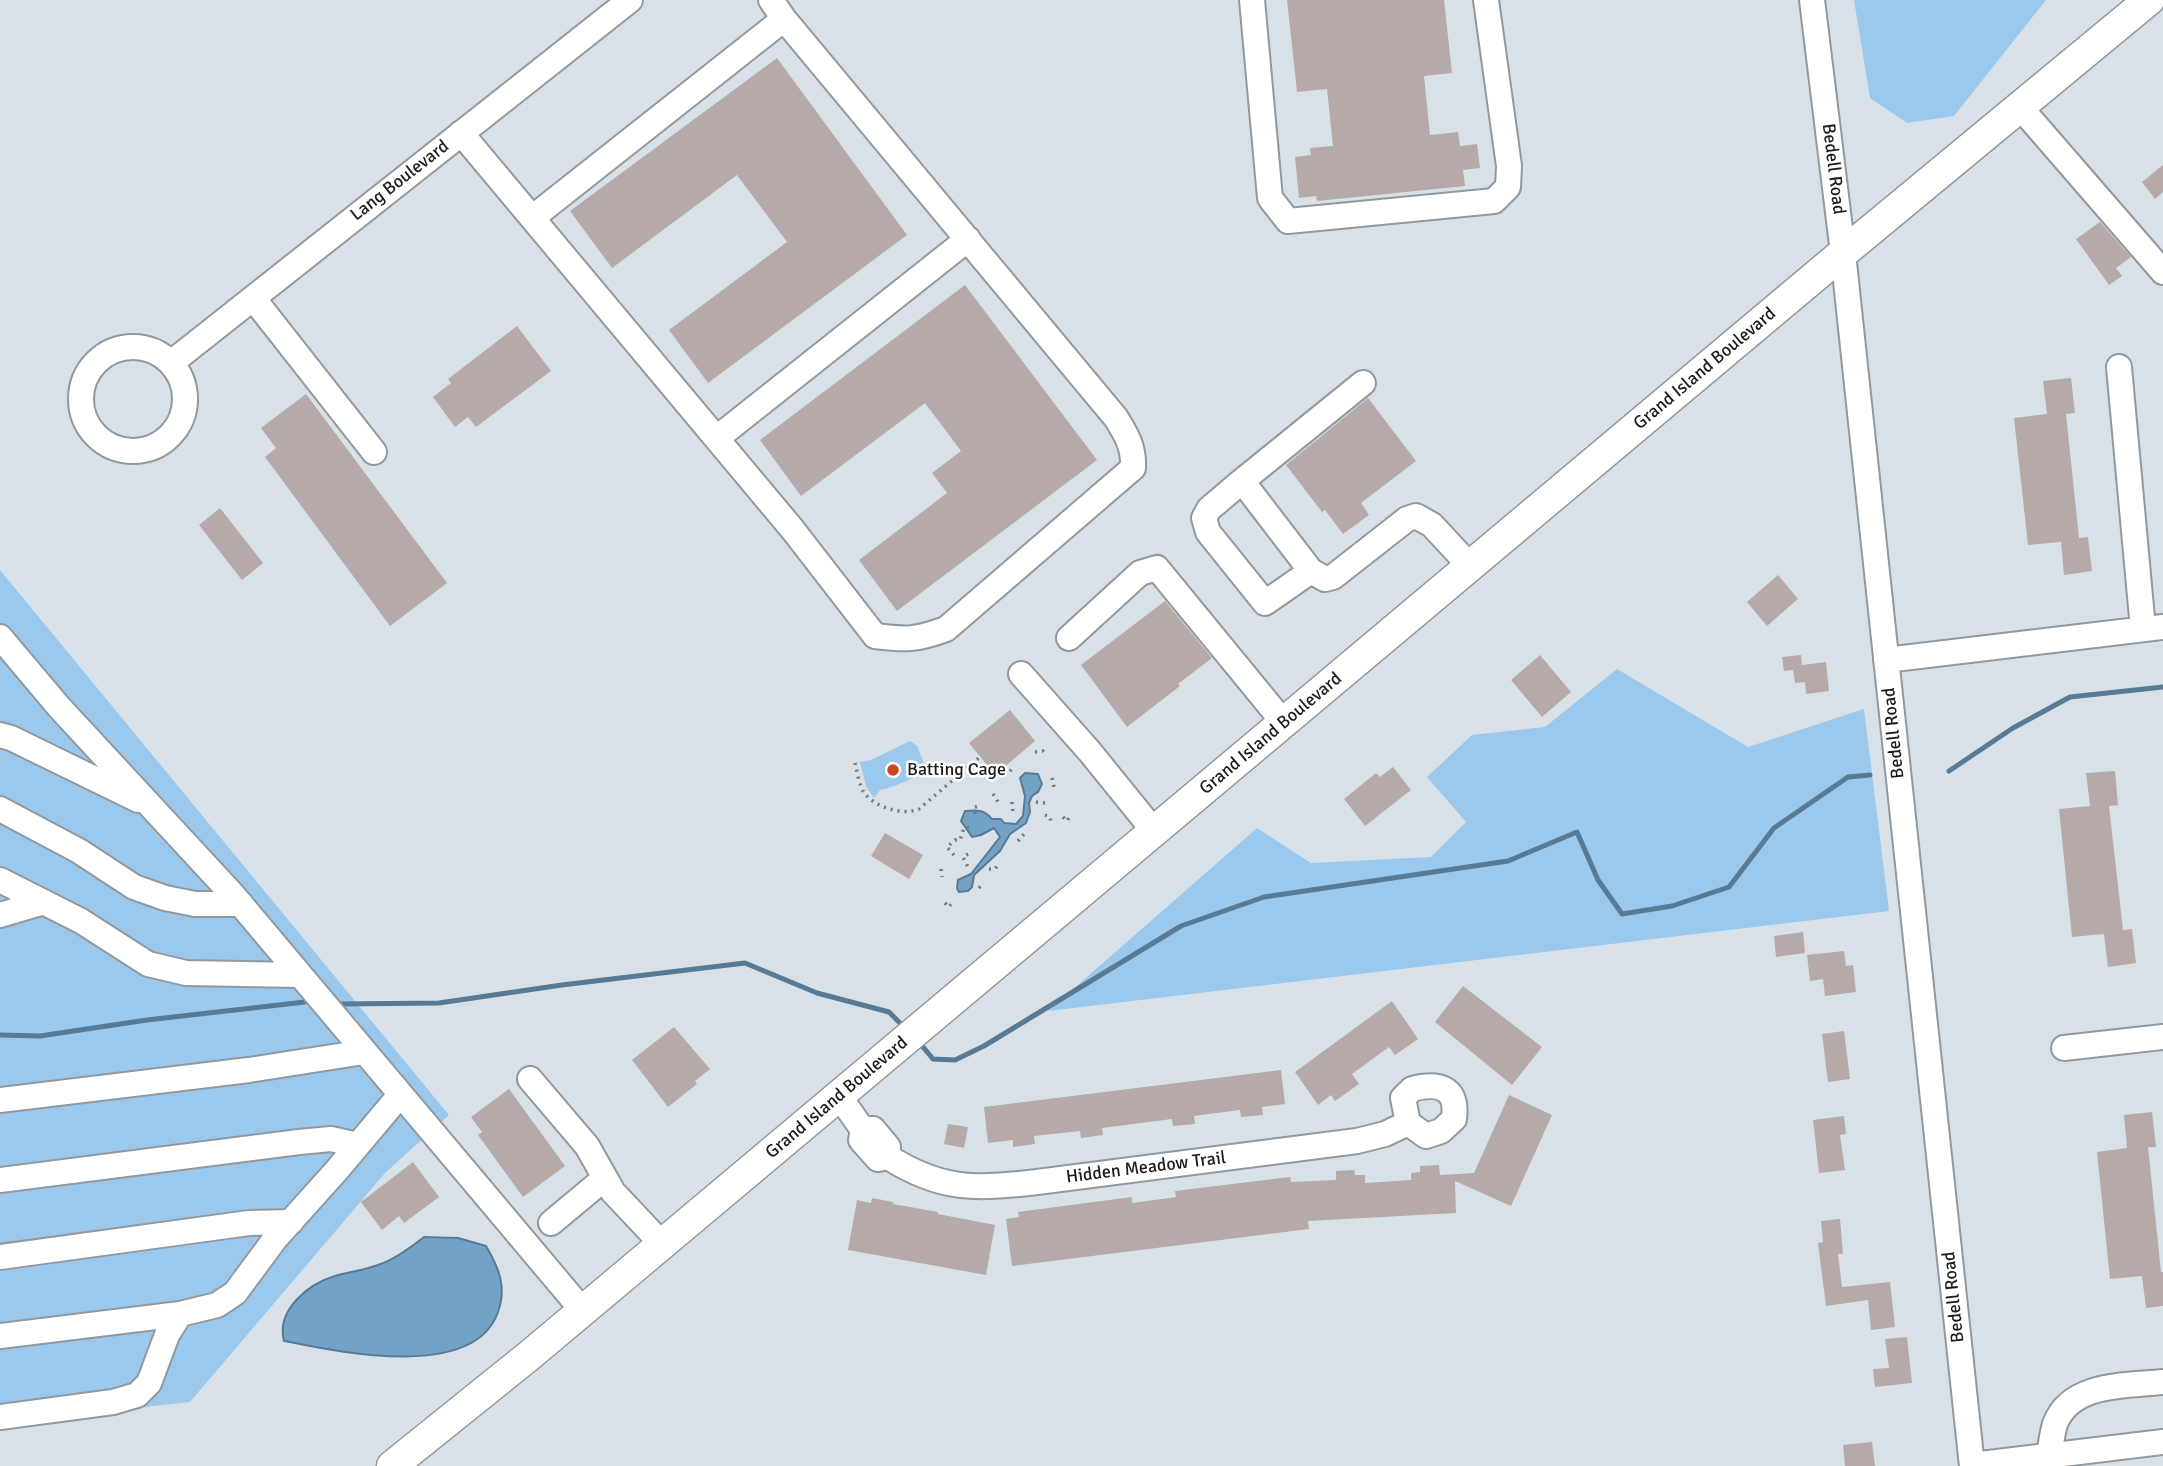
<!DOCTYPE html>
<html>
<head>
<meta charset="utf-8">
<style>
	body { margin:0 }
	canvas { display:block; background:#d9e1e8 }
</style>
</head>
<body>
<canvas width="2163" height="1466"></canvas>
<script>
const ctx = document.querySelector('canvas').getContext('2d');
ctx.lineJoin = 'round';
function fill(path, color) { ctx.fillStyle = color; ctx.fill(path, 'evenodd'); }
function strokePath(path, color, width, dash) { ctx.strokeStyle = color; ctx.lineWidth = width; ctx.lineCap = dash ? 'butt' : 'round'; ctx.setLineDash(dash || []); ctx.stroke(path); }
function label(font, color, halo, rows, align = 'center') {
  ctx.font = font + ' Signika,sans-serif'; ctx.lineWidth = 5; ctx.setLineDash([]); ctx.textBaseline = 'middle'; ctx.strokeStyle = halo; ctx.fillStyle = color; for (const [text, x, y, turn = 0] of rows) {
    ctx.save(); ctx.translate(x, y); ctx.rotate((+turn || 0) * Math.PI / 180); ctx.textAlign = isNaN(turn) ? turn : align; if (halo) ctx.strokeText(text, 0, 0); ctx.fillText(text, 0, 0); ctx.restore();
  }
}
const green = new Path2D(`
	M1854,0H2046L1954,116L1907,123L1870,98Z
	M0,570L449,1115L385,1173L190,1402L0,1423Z
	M1617,669L1748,747L1864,709L1889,911L1048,1011L1257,828L1311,863L1431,857L1466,822L1427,777L1472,735L1545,727Z
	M910,741L917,746L926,768C915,779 895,787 880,790L874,798L866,786L860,762L871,760Z`);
const water = new Path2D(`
	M1025,773L1038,774L1042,784L1038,792L1032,796L1029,803L1030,812L1026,823L1010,834L1000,851L974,875L972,887L968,891L959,892L957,888L958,880L971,874L1000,837L994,828L981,835L972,837L961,821L965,811C976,810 984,809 992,819H1001L1004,823L1016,824L1023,816L1025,796L1020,778Z
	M424,1237L458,1238L486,1246C499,1268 507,1287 498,1312C474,1381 339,1352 284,1341C276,1310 308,1284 335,1276C349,1272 364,1270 378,1265C394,1260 410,1248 424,1237Z`);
const stream = new Path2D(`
	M1949,771L2013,728L2070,697L2163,687
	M342,1004L439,1003L562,985L745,963L817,993L889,1012L900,1023
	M0,1035L40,1036L147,1020L305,1002
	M923,1047L933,1059L955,1060L984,1046L1181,926L1264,897L1508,861L1577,832L1598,880L1622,914L1672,906L1729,887L1774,828L1848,777L1870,775`);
const building = new Path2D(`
	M1287,0H1444L1452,73L1424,76L1430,135L1458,132L1460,146L1477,144L1480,168L1463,170L1465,186L1317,201L1316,196L1299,198L1295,157L1311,155L1310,148L1333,146L1327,89L1297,92Z
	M777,58L907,235L708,383L669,330L787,242L737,175L612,268L570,211Z
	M2163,165V192L2155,199L2142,182Z
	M2100,222L2131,257L2116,268L2122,276L2109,285L2076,239Z
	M965,285L1097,460L897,611L859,560L947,493L932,473L961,451L925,403L801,496L760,440Z
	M517,326L551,371L476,427L468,417L455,427L433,397L451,383L448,379Z
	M2071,378L2075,413L2066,414L2079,538L2088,537L2092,571L2064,575L2061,542L2028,545L2014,418L2047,414L2043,381Z
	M306,394L447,583L390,626L265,457L276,448L261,428Z
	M1368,398L1416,461L1361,503L1369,515L1343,534L1325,510L1322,512L1286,465Z
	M220,508L263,563L242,580L199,525Z
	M1778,575L1798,599L1767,626L1747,602Z
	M1165,601L1212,658L1178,684L1180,686L1127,727L1081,665Z
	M1540,655L1571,692L1542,717L1511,680Z
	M1801,655L1802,665L1826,662L1829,691L1806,694L1805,682L1795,683L1793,670L1784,671L1782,657Z
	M1010,710L1035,741L995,775L969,743Z
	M1393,767L1411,790L1365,826L1344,799L1376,773L1380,777Z
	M2115,771L2118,805L2109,806L2123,930L2132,929L2136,963L2108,967L2104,934L2072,937L2059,809L2090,806L2086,773Z
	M885,833L923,855L909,879L871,856Z
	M1803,932L1805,953L1776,957L1774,936Z
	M1844,951L1846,966L1853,965L1856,992L1825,996L1823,979L1810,981L1807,955Z
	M1463,986L1542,1047L1512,1085L1435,1022Z
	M1392,1001L1418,1039L1395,1055L1389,1047L1352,1074L1359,1084L1335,1101L1331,1095L1318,1105L1295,1072Z
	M674,1027L710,1069L695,1081L697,1084L668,1107L632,1060Z
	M1844,1031L1850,1079L1828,1082L1822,1034Z
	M1281,1070L1285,1104L1262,1107L1263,1115L1241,1117L1240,1110L1194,1116L1195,1124L1173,1126L1172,1119L1102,1128L1103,1135L1081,1138L1080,1131L1034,1136L1035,1144L1013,1147V1140L988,1143L984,1107Z
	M509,1089L565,1166L523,1197L478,1135L482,1132L471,1117Z
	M1509,1095L1552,1115L1511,1206L1455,1181L1456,1213L1308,1221L1309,1229L1012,1266L1006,1219L1019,1217L1018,1212L1132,1197V1203L1176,1197L1175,1191L1290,1177L1291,1182L1336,1180V1171L1354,1170L1355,1175H1365V1183L1411,1180V1173L1420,1172V1166L1439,1165L1440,1175L1474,1173Z
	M2152,1112L2156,1147H2148L2161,1272H2163V1306L2146,1308L2142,1276L2110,1279L2097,1152L2127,1148L2124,1115Z
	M1844,1116L1846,1134L1840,1135L1845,1170L1819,1173L1813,1120Z
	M948,1124L968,1127L964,1148L944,1144Z
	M413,1162L439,1197L404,1223L399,1216L382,1230L361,1202Z
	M872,1198L893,1202V1204L938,1212V1214L995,1225L986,1275L848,1250L857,1200L871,1203Z
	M1840,1219L1843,1254H1838L1842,1287L1890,1282L1895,1327L1871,1330L1868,1300L1826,1306L1818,1243L1823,1242L1821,1221Z
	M1907,1337L1912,1383L1875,1387L1873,1369L1889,1368L1885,1339Z
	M1872,1442L1875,1466H1845L1843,1445Z`);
const path = new Path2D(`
	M1035,752L1043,751L1046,756
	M855,763C857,772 859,783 863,791C873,807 902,816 919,809L980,757
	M1010,771L1015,767
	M1052,778L1054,787
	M993,794L998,802
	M1012,802L1013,813H1016
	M1036,802L1045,803
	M975,814V807L980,806
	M1045,815L1050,817L1051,823
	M1063,817L1067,821L1071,814
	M1018,841L1025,833
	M968,854L963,857L968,867
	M954,855L947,847L955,840H960L964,828L972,827
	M941,869L942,877
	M989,869H995L999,863
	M979,888L984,883
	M945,903L949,907L953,901`);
const minor = new Path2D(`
	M1252,0L1270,198L1288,221L1494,201L1508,187L1509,166L1486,0
	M1812,0L1843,253L1972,1466
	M2020,107L2163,272
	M461,133L793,530L875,636C906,640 916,640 946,629L1133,468C1134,447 1127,436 1116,418L784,19
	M532,218L784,19L771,0
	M253,298L374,452
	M81 399a52 52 0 1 1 104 0a52 52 0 1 1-104 0Z
	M171,363L630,0
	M2119,367L2143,629
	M1363,383L1242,481L1311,571L1325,579L1333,577L1407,519L1416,516L1432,525L1470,566
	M717,438L968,239
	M1242,481L1209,509L1204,518L1208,532L1265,603L1311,571
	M0,637L59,707L233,895L583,1311
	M1069,638L1140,573L1157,568L1284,723
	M1886,660L2163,627
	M1021,674L1090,752L1154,831
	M0,735L11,738L138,800
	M0,809L79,851L134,887L165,898L195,904H241
	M0,880L81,921L148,964L186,973L300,975
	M0,915L44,902
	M2064,1048L2163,1037
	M530,1079L587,1146L613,1192L662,1244
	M839,1096L863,1130L861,1140L878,1159L888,1157V1147L873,1129L863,1130
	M0,1100L249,1070L364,1052
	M888,1157C942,1191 975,1189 1037,1182L1357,1141L1385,1134L1408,1123L1403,1098L1412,1089C1439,1082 1458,1087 1454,1119L1441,1131L1426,1136L1408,1123
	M0,1180L299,1142L331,1139L358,1145
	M551,1223L605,1178
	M0,1257L249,1223L291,1222
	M0,1336L180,1314
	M0,1417L113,1402L137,1395L149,1383L167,1335L180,1314L217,1305L235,1293L275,1239L337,1170L400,1095
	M2048,1456C2051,1446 2052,1434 2055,1424C2071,1382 2127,1386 2163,1382
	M1972,1465L2163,1442`);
const major = new Path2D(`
	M392,1466L530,1355L1843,253L2149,0`);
const markers = [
	[893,770,7,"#cf4521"]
];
const streetNames = [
	["Bedell Road",1833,169,83],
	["Lang Boulevard",400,181,-38],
	["Grand Island Boulevard",1705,369,-40],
	["Bedell Road",1894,733,-96],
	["Grand Island Boulevard",1271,734,-40],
	["Grand Island Boulevard",837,1098,-40],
	["Hidden Meadow Trail",1146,1168,-7],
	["Bedell Road",1954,1297,-96]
];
const poiNames = [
	["Batting Cage",907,770]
];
fill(green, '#9bc8ed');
fill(water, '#73a2c7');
strokePath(water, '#587a94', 2);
strokePath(stream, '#587a94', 5);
fill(building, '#b5aaa7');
strokePath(minor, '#91999f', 28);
strokePath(major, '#91999f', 33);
strokePath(path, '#72777c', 3.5, [2, 5]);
strokePath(minor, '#fff', 24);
strokePath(major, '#fff', 30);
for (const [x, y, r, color] of markers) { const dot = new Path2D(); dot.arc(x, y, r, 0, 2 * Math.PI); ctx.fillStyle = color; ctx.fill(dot); strokePath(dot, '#fff', 2.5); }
label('18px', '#191c1e', '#fff', streetNames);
label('18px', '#191c1e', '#fff', poiNames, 'left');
</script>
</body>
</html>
